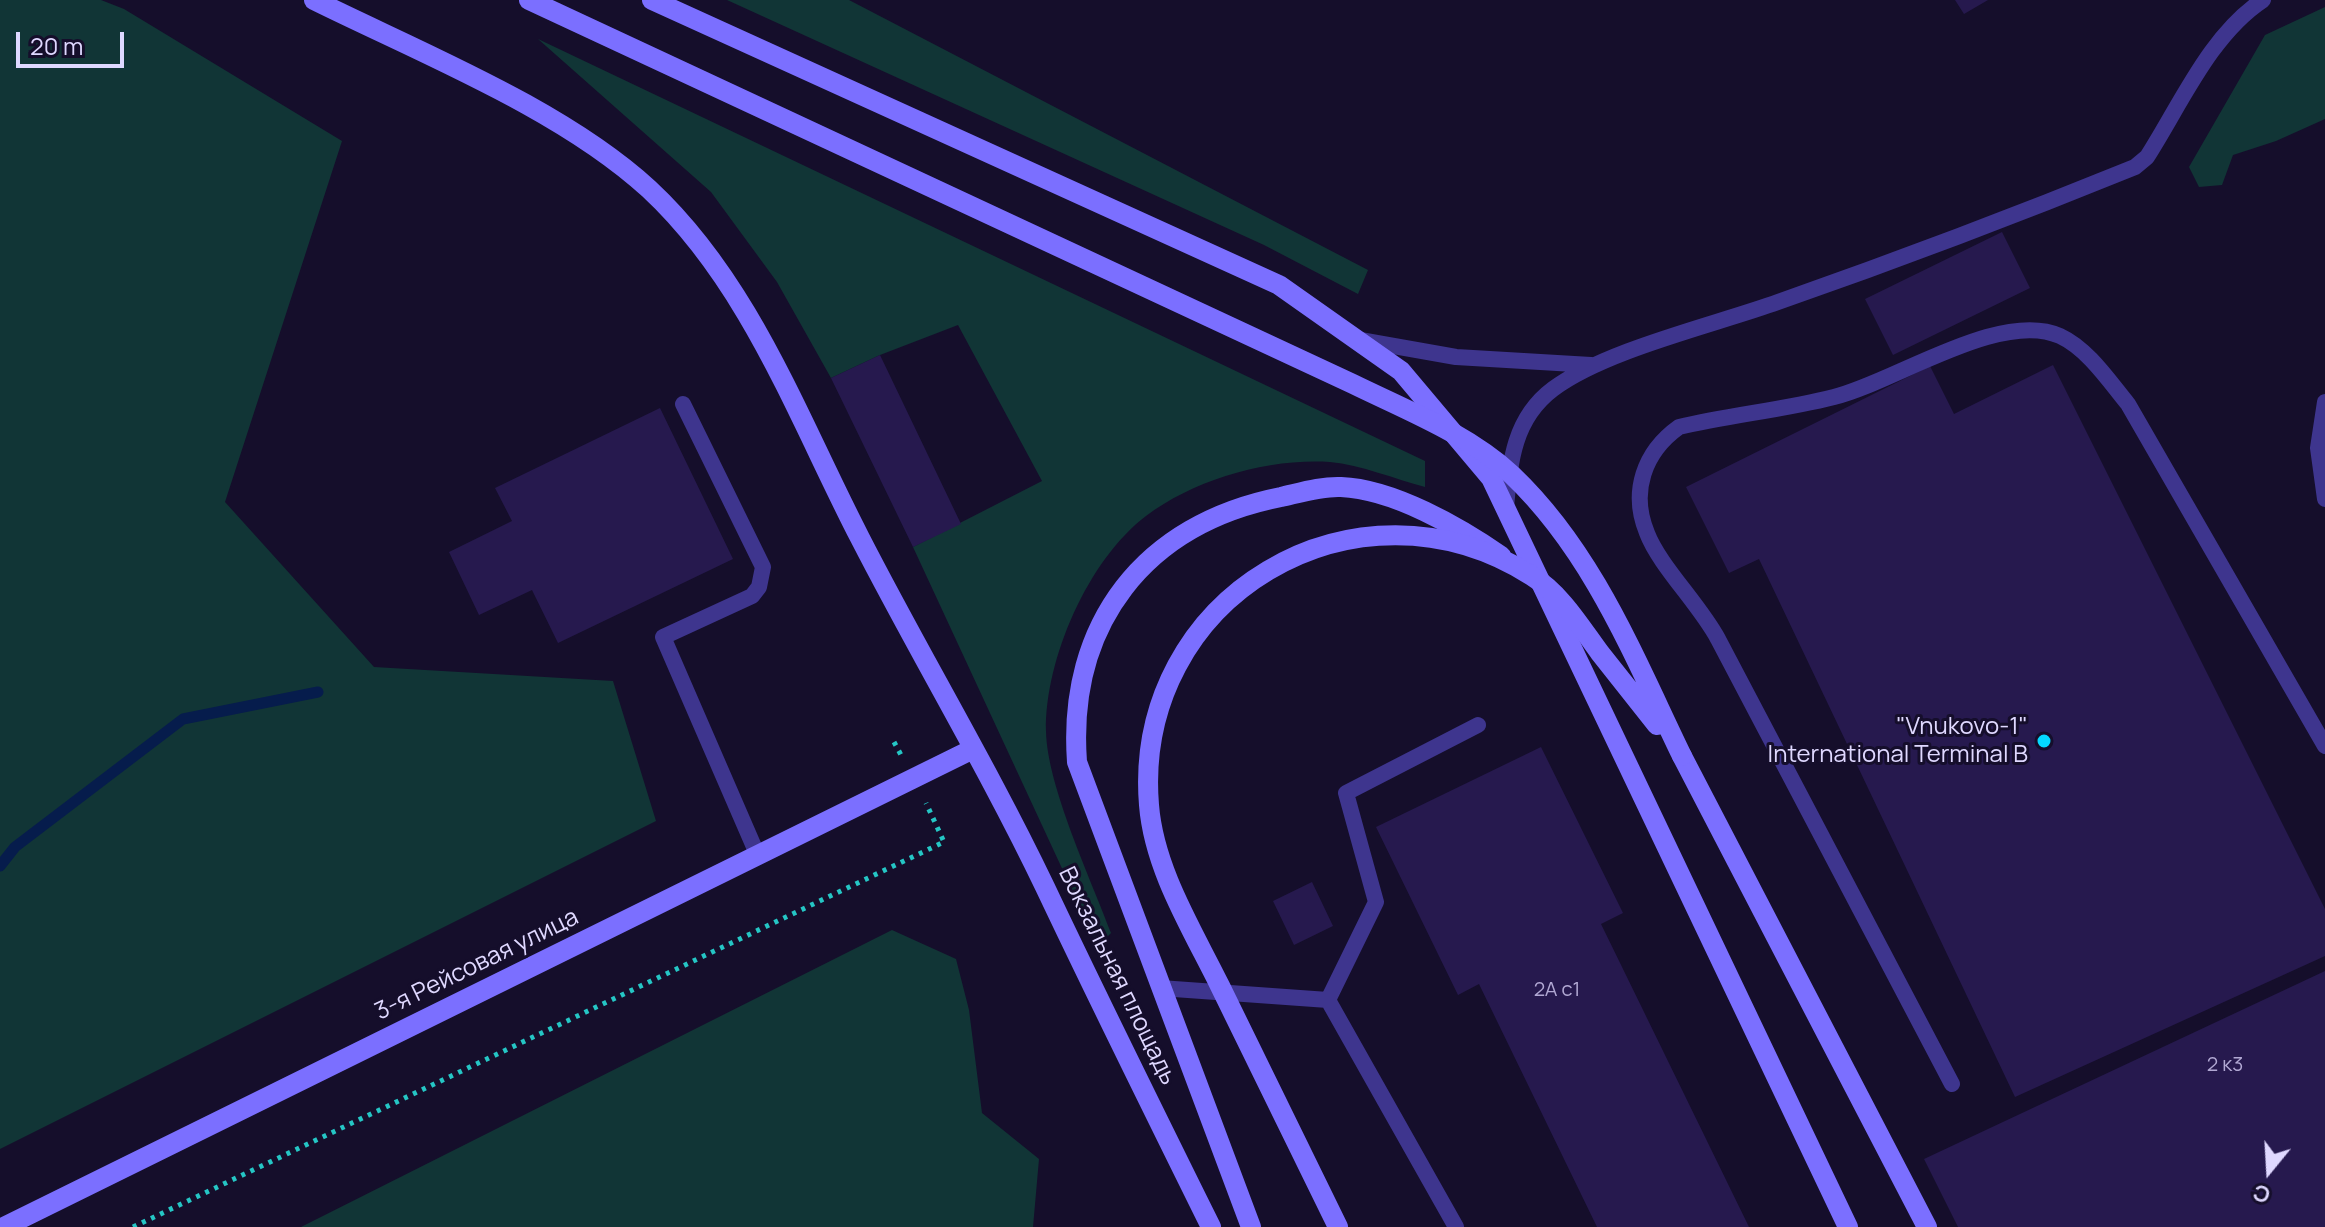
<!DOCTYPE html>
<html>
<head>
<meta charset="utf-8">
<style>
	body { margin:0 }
	#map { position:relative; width:2325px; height:1227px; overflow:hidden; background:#150e2b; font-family:Manrope,sans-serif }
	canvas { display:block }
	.north { position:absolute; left:2229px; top:1131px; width:80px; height:80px; -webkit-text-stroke:6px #150e2b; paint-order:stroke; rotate:198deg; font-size:22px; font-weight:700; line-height:32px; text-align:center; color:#dfd8ff }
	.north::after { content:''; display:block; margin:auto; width:28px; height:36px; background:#dfd8ff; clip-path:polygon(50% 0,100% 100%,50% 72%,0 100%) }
	.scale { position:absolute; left:16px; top:32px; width:108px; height:36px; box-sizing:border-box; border:4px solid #dfd8ff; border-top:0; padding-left:10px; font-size:24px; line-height:28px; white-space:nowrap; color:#dfd8ff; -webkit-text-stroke:6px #150e2b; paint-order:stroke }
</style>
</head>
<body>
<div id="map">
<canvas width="2325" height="1227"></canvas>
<div class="north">С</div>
<div class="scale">20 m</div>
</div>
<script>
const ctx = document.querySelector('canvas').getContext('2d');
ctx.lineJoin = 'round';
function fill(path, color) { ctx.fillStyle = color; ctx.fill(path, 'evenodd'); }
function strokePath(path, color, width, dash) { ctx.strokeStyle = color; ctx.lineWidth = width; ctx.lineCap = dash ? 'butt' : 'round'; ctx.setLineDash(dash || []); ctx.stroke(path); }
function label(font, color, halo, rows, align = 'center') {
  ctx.font = font + ' Manrope,sans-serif'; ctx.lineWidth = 6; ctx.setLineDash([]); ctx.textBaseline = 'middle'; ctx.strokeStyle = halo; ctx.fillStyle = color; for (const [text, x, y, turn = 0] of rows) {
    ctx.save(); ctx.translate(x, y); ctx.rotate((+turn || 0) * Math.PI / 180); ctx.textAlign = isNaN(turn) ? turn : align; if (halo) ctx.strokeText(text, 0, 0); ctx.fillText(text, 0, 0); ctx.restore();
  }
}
const green = new Path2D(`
	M0,0H101L124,9L342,141L225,502L374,667L613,681L656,821L0,1149Z
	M727,0H849L1368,270L1358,294L1264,245Z
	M2325,7V119L2276,141L2233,155L2222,185L2199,187L2189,167L2265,35Z
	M538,39L1425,461V487C1395,479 1361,465 1330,462C1269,458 1195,479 1146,516C1088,560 1045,659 1046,731C1047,786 1091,879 1111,933L1098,946L913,547L1042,481L958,325L880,355L831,378L777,282L711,192Z
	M892,930L956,959L969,1010L982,1113L1039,1159L1033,1227H301Z`);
const stream = new Path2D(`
	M0,866L15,847L183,719L318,692`);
const building = new Path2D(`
	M1955,0H1988L1964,14Z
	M2002,232L2030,288L1893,355L1865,299Z
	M880,355L961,524L913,547L831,378Z
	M2053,365L2325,909V956L2015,1097L1759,559L1729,573L1686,487L1930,366L1954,414Z
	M660,408L733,559L558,643L532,590L479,615L449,552L512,521L495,488Z
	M1541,747L1623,913L1601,924L1749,1227H1597L1479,984L1458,995L1376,827Z
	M1312,882L1333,926L1294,945L1273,901Z
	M2325,971V1227H1958L1924,1159Z`);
const path = new Path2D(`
	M894,742L901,755
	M133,1227L944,842L926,803`);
const lane = new Path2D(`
	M1360,340L1456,357L1591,365
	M2325,402L2318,448L2325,499
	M683,404L763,567L759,587L752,596L663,637L758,856
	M1506,508C1510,463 1513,419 1553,389C1605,350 1714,325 1778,302C1898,260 2017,215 2135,167L2147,157C2181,104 2210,35 2263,0
	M1160,988L1328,1000
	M1952,1084C1874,935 1796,787 1718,639C1700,605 1659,565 1647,533C1630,492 1644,452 1679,427C1730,415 1783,410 1834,397C1893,383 2000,309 2060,336C2088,349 2109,381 2128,404L2325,746
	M1456,1227L1328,1000L1376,902L1346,793L1478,725`);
const secondary = new Path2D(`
	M314,0C421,53 562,109 649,189C750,283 798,418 860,538C920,655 988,768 1045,887C1099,1001 1155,1114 1211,1227
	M652,0L1279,285L1401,371L1491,478L1848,1227
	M1682,756L1927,1227
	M4,1227L973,749
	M1251,1227L1077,762C1067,624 1144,524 1281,497C1299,493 1322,486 1341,487C1393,489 1459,527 1501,556`);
const secondaryBridge = new Path2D(`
	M529,0L1353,384C1406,410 1468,434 1512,475C1593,552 1634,657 1682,756
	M1338,1227C1299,1147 1259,1066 1220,986C1192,929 1154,869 1149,805C1132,597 1356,464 1532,576C1561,594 1580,626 1600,653C1619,677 1638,701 1657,725`);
const markers = [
	[2044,741,8,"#04d8ff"]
];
const numberNames = [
	["2А с1",1557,990],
	["2 к3",2225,1065]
];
const poiNames = [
	["\"Vnukovo-1\"",2028,727],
	["International Terminal B",2028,755]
];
const streetNames = [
	["3-я Рейсовая улица",477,965,-26],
	["Вокзальная площадь",1117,976,64]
];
fill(green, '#113536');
strokePath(stream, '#061c4c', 11);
fill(building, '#26194e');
strokePath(path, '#25c6c5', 5, [4, 6]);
strokePath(lane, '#3e358e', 16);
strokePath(secondary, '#7b6fff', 20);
strokePath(secondaryBridge, '#7b6fff', 20);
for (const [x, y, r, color] of markers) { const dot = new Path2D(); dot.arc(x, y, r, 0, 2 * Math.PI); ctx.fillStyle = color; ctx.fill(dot); strokePath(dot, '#150e2b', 3); }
label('20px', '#b1a8d3', null, numberNames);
label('24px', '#dfd8ff', '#150e2b', poiNames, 'right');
label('24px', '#dfd8ff', '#150e2b', streetNames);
</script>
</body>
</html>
